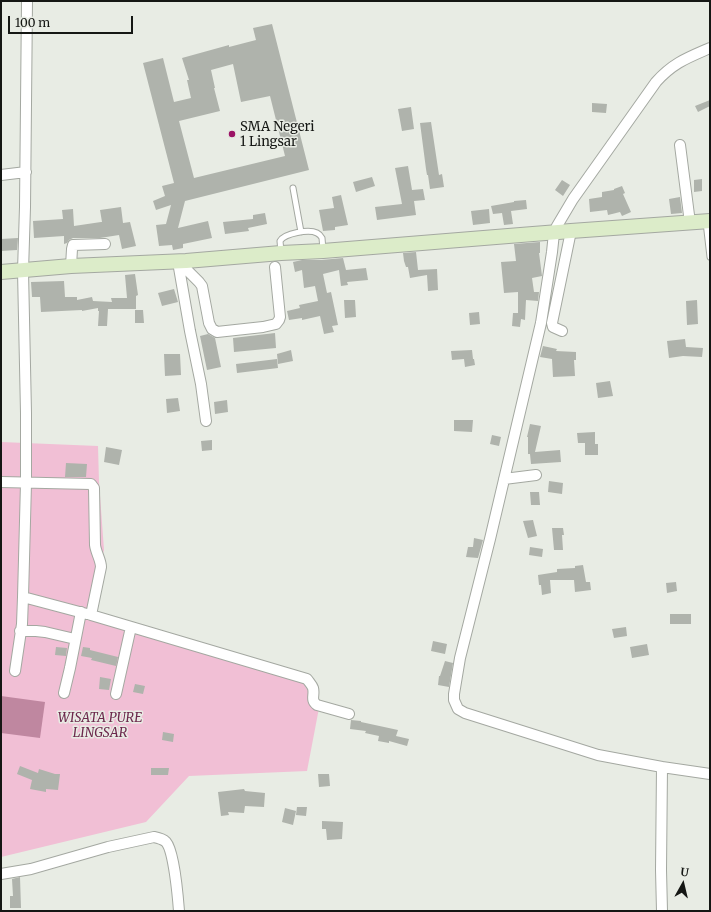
<!DOCTYPE html>
<html>
<head>
<meta charset="utf-8">
<style>
	body { margin:0 }
	#map { position:relative; width:711px; height:912px; overflow:hidden; background:#e8ece4; font-family:Merriweather,serif }
	canvas { display:block }
	.frame { position:absolute; inset:0; border:2px solid #151714; pointer-events:none }
	.north { position:absolute; left:663px; top:864px; width:40px; height:40px; -webkit-text-stroke:3px #e8ece4; paint-order:stroke; rotate:8deg; font-size:11px; font-weight:700; line-height:16px; text-align:center; color:#151714 }
	.north::after { content:''; display:block; margin:auto; width:14px; height:18px; background:#151714; clip-path:polygon(50% 0,100% 100%,50% 72%,0 100%) }
	.scale { position:absolute; left:8px; top:16px; width:125px; height:18px; box-sizing:border-box; border:2px solid #151714; border-top:0; padding-left:5px; font-size:12px; line-height:14px; white-space:nowrap; color:#151714; -webkit-text-stroke:3px #e8ece4; paint-order:stroke }
</style>
</head>
<body>
<div id="map">
<canvas width="711" height="912"></canvas>
<div class="frame"></div>
<div class="north">U</div>
<div class="scale">100 m</div>
</div>
<script>
const ctx = document.querySelector('canvas').getContext('2d');
ctx.lineJoin = 'round';
function fill(path, color) { ctx.fillStyle = color; ctx.fill(path, 'evenodd'); }
function strokePath(path, color, width, dash) { ctx.strokeStyle = color; ctx.lineWidth = width; ctx.lineCap = dash ? 'butt' : 'round'; ctx.setLineDash(dash || []); ctx.stroke(path); }
function label(font, color, halo, rows, align = 'center') {
  ctx.font = font + ' Merriweather,serif'; ctx.lineWidth = 3; ctx.setLineDash([]); ctx.textBaseline = 'middle'; ctx.strokeStyle = halo; ctx.fillStyle = color; for (const [text, x, y, turn = 0] of rows) {
    ctx.save(); ctx.translate(x, y); ctx.rotate((+turn || 0) * Math.PI / 180); ctx.textAlign = isNaN(turn) ? turn : align; if (halo) ctx.strokeText(text, 0, 0); ctx.fillText(text, 0, 0); ctx.restore();
  }
}
const green = new Path2D(`
	M1,442L98,446L99,482L104,550L85,618L301,680L319,708L307,771L189,776L146,822L1,857Z`);
const water = new Path2D(`
	M1,696L45,702L40,738L1,733Z`);
const building = new Path2D(`
	M272,24L309,170L185,201L178,228L208,221L212,238L183,244V248L173,250L172,245L159,246L156,225L166,224L171,205L156,210L153,201L165,196L162,186L174,183L143,63L163,58L174,102L191,98L187,80H189L182,58L229,45V47L256,40L253,28ZM233,64L241,102L270,96L285,156L194,178L179,121L220,111L214,88H215L211,70Z
	M710,100V106L698,112L695,106Z
	M592,103L607,104L606,113L592,112Z
	M411,107L414,129L402,131L398,109Z
	M431,122L439,175L442,174L444,187L430,189L428,175H427L426,169L420,123Z
	M408,166L412,190L423,189L425,200L414,201L416,215L377,220L375,207L402,204L395,168Z
	M372,177L375,186L356,192L353,182Z
	M702,179V191L694,192V180Z
	M562,180L570,185L563,196L555,190Z
	M622,186L625,193L623,194L631,212L622,216L620,212L608,215L607,210L590,212L589,199L602,197V192L614,190V189Z
	M341,195L348,225L335,227V230L323,231L319,210L334,208L332,197Z
	M680,197L682,213L671,214L669,199Z
	M526,200L527,209L511,211L513,224L504,225L502,213L493,214L491,206L514,202V201Z
	M121,207L123,223L130,222L136,246L122,249L119,235L100,238H73L69,240L67,243L64,244V236L34,238L33,221L63,219L62,210L73,209L74,226L101,222H102L100,210Z
	M489,209L490,223L473,225L471,211Z
	M265,213L267,224L248,228L249,231L225,234L223,222L253,219V215Z
	M18,238L17,250L1,251V239Z
	M540,242V253H539L542,276L532,278L534,292H539L538,301L526,300L525,320L521,319L520,327L512,326L513,313H518V292L504,293L501,262L516,261L514,244Z
	M416,252L418,270L437,269L438,290L428,291L427,275L410,278L408,267H406L404,261L403,253Z
	M343,258L346,270L366,268L368,280L347,282L348,285L341,286L339,270L323,274L327,293L331,292L338,325L332,326L334,332L324,334L320,316L302,320V318L289,320L287,311L300,308L299,305L318,301L315,286L304,288L302,270L295,272L293,262L302,260H321Z
	M135,274L138,295L136,296V309H108L107,326H98L99,311H98V308L82,311V310L41,312L40,297H32L31,282L64,281L65,297H77V300L92,297L93,301L112,302L111,298H127L125,275Z
	M174,289L178,302L162,306L158,293Z
	M344,300H355L356,317L345,318Z
	M697,300L698,324L687,325L686,301Z
	M135,310H143L144,323H135Z
	M479,312L480,324L470,325L469,313Z
	M275,333L276,348L234,352L233,338Z
	M208,334L215,338L221,367L207,370L200,336Z
	M685,339L686,347L703,348L702,357L683,356L669,358L667,341Z
	M543,346L557,349L556,351L576,352V360H574L575,376L553,377L552,359L540,357Z
	M291,350L293,361L278,364L277,354Z
	M472,350L473,359H474L475,365L465,367L464,359L452,360L451,351Z
	M164,354H180L181,375L165,376Z
	M277,359L278,368L237,373L236,364Z
	M610,381L613,396L598,398L596,383Z
	M178,398L180,411L167,413L166,399Z
	M227,400L228,412L215,414L214,402Z
	M454,420H473L472,432L454,431Z
	M530,424L541,426L535,452L560,450L561,462L531,464L530,454H528V437H527Z
	M595,432V444H598V455H585V443H578L577,433Z
	M492,435L501,437L499,446L490,444Z
	M212,440V450L202,451L201,441Z
	M106,447L122,450L119,465L104,462Z
	M66,463L87,464L86,477H65Z
	M549,481L563,483L562,494L548,492Z
	M530,492H539L540,505H531Z
	M533,520L537,536L528,538L523,521Z
	M552,528H563L564,535H562L563,550H554Z
	M474,538L483,540L478,558L466,557L468,547H473Z
	M530,547L543,549L542,557L529,555Z
	M583,565L586,582H590L591,590L575,592L574,580H550L551,593L542,595L541,585H539L538,575L557,572V569L575,568V566Z
	M676,582L677,591L667,593L666,583Z
	M670,614H691V624H670Z
	M626,627L627,636L614,638L612,629Z
	M433,641L447,644L445,654L431,651Z
	M647,644L649,655L632,658L630,647Z
	M56,647L67,648L66,656L55,655Z
	M83,647L90,648V650L118,657L116,666L91,660L92,658L81,656Z
	M445,661L453,663L449,687L438,685L439,676H440Z
	M100,677L111,679L109,690L99,689Z
	M135,684L145,686L143,694L133,692Z
	M351,720L361,721V722L398,730L396,736L409,739L407,746L389,741V743L378,741L379,736L365,733L366,731L350,729Z
	M163,732L174,734L173,742L162,740Z
	M20,766L38,773L39,769L55,774H60L58,790L46,789V792L30,789L32,780L17,774Z
	M151,768H169L168,775H151Z
	M318,774H329L330,786L319,787Z
	M244,789L245,791L265,793L264,807L245,806L244,813L228,812L229,815L221,816L218,792Z
	M297,807H307L306,816L296,815Z
	M285,808L296,811L293,825L282,822Z
	M322,821L343,822L342,839L327,840L326,829H322Z
	M20,877L21,908H10V896H13L12,879Z`);
const lane = new Path2D(`
	M293,188L301,232
	M706,222L710,257
	M281,252L280,241C285,233 309,229 317,233C319,234 321,236 322,238L323,250`);
const street = new Path2D(`
	M680,145L690,223
	M1,175L26,172
	M186,261L187,270L199,282L202,286L209,323L212,329L217,332L263,327L276,324L279,320L280,317L275,267
	M178,262L190,331L201,384L206,421
	M71,266L72,249L73,245L105,244
	M562,331L553,327L552,323L571,231
	M504,479L536,475
	M1,482L91,484L94,488L95,545C96,553 101,560 101,567L91,615L307,679C309,682 312,685 313,688C315,695 310,700 317,705L349,714
	M23,597L87,614
	M20,631H36L45,632L75,639
	M15,671L22,624L23,597L26,483V413L23,271L25,207L27,1
	M64,693L70,668L81,612
	M116,694L131,627
	M662,767L710,774
	M1,874L31,869L108,847L154,837C159,838 163,839 166,842C174,851 178,898 179,911
	M662,911L661,870L662,767L598,755L465,713L458,709L454,700V694L460,658L490,539L541,323L552,252L554,233L557,226L573,199L656,82C673,63 687,58 710,48`);
const secondary = new Path2D(`
	M1,272L71,266L186,261L281,253L323,251L533,234L571,231L710,221`);
const markers = [
	[232,134,4,"#9b1365"]
];
const poiNames = [
	["SMA Negeri",240,127],
	["1 Lingsar",240,142]
];
const parkNames = [
	["WISATA PURE",100,718],
	["LINGSAR",100,733]
];
fill(green, '#f1bfd5');
fill(water, '#bf87a0');
fill(building, '#afb3ac');
strokePath(lane, '#a4a8a1', 7);
strokePath(street, '#a4a8a1', 12);
strokePath(secondary, '#a4a8a1', 16);
strokePath(lane, '#fff', 5);
strokePath(street, '#fff', 10);
strokePath(secondary, '#dcecc9', 14);
for (const [x, y, r, color] of markers) { const dot = new Path2D(); dot.arc(x, y, r, 0, 2 * Math.PI); ctx.fillStyle = color; ctx.fill(dot); strokePath(dot, '#e8ece4', 1.5); }
label('13px', '#151714', '#e8ece4', poiNames, 'left');
label('italic 13px', '#6d294d', '#e8ece4', parkNames);
</script>
</body>
</html>
